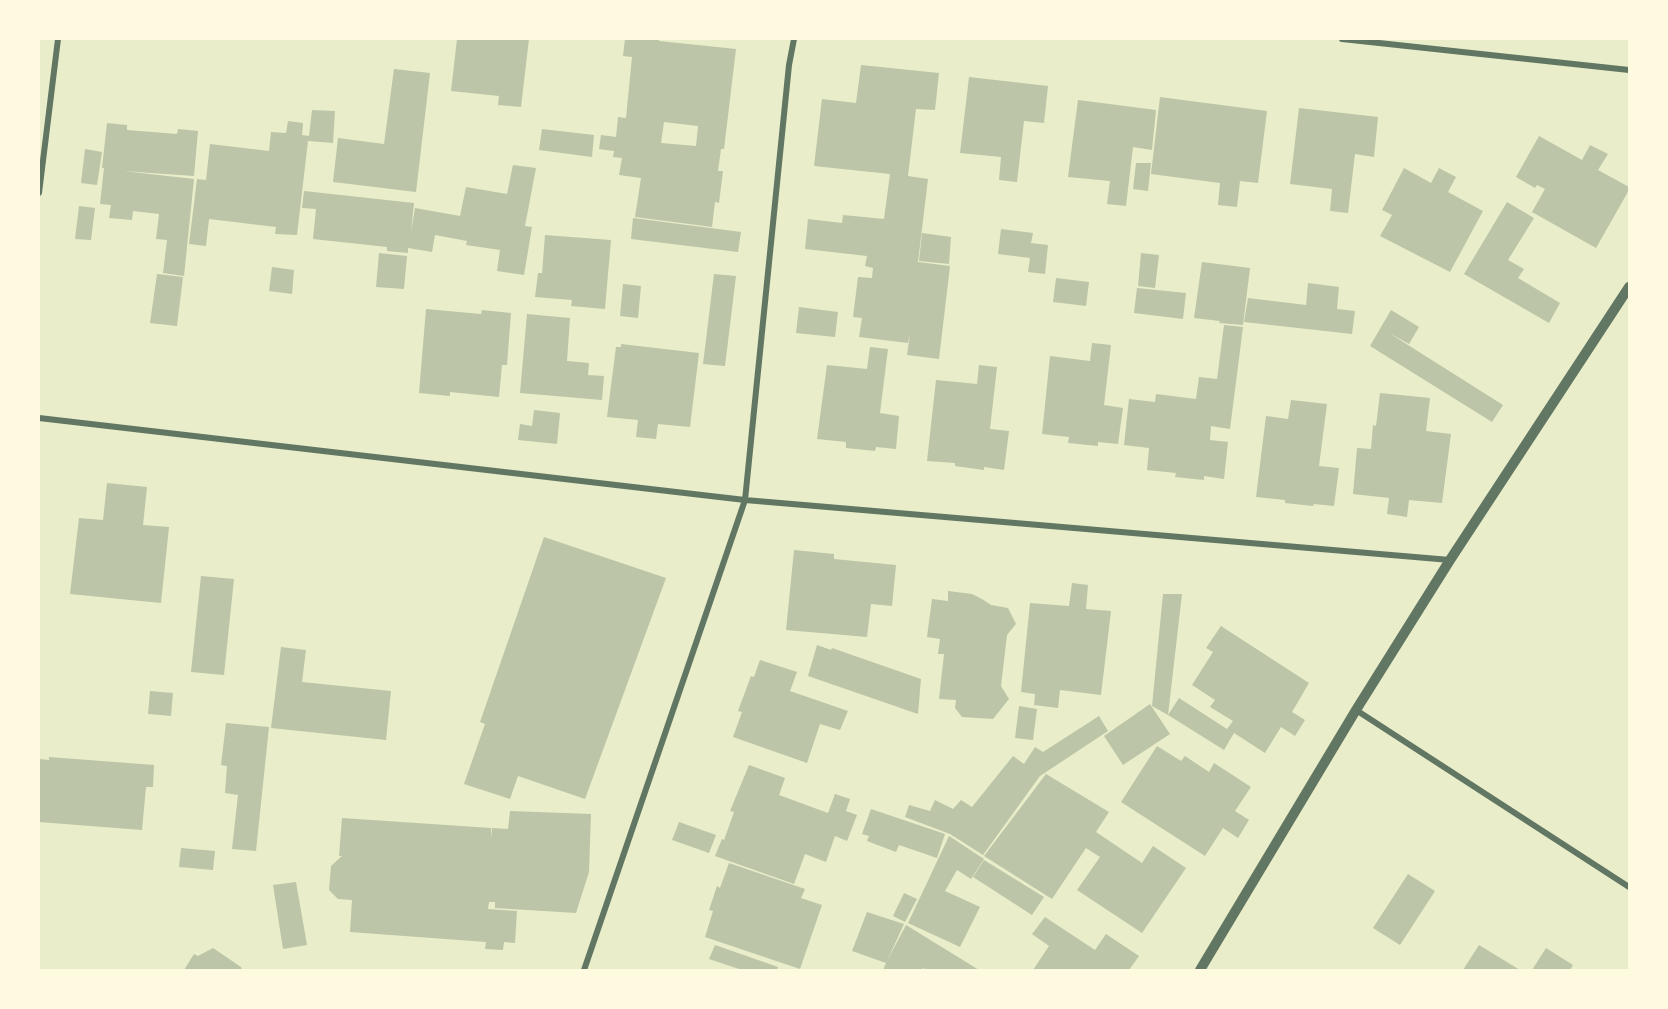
<!DOCTYPE html>
<html>
<head>
<meta charset="utf-8">
<style>
	body { margin:0 }
	#map { position:relative; width:1668px; height:1009px; overflow:hidden; background:#e9edc9; font-family:"Alegreya Sans",sans-serif }
	canvas { display:block }
	.frame { position:absolute; inset:0; border:40px solid #fefae0; pointer-events:none }
</style>
</head>
<body>
<div id="map">
<canvas width="1668" height="1009"></canvas>
<div class="frame"></div>
</div>
<script>
const ctx = document.querySelector('canvas').getContext('2d');
ctx.lineJoin = 'round';
function fill(path, color) { ctx.fillStyle = color; ctx.fill(path, 'evenodd'); }
function strokePath(path, color, width, dash) { ctx.strokeStyle = color; ctx.lineWidth = width; ctx.lineCap = dash ? 'butt' : 'round'; ctx.setLineDash(dash || []); ctx.stroke(path); }
const building = new Path2D(`
	M457,39H529L521,107L498,105L499,96L451,91Z
	M625,39H660L659,41L736,49L724,149H721L718,171H723L719,203L715,202L712,227L635,217L641,178L619,175L622,158L613,157L614,151L599,149L601,135L616,137L618,117L626,118L632,57L623,56ZM664,122L698,126L696,146L661,143Z
	M861,65L939,73L935,110L916,109L908,176L928,179L918,262L950,266L939,359L907,355L910,334L908,343L859,337L862,318L853,317L858,277L872,278L873,268L865,266L867,256L805,249L808,219L842,223L843,215L884,219L890,174L814,166L822,99L856,103Z
	M394,69L430,73L416,192L333,182L338,138L384,144Z
	M969,77L1048,86L1044,123L1024,121L1017,182L999,180L1001,157L960,153Z
	M1160,97L1267,111L1258,183L1240,181L1237,207L1218,205L1220,183L1151,174Z
	M1078,100L1156,110L1152,150L1133,147L1126,206L1107,204L1110,181L1068,177Z
	M1299,108L1378,117L1374,157L1355,154L1348,213L1330,211L1332,189L1290,184Z
	M312,110L335,111L333,143L308,141L297,235L275,234L276,227L209,219L206,246L189,244L197,179L206,180L210,144L269,151L271,132L286,133L288,121L303,123L302,135L309,136Z
	M107,123L127,125V130L177,134L178,129L198,131L194,176L123,171L194,179L184,276L163,273L167,240L156,239L159,214L133,211L132,220L109,218L111,205L100,204L104,168H102Z
	M542,129L594,135L592,157L539,150Z
	M1539,136L1582,160L1590,145L1608,154L1598,170L1629,187V190L1596,248L1532,212L1545,189L1537,185L1535,188L1516,177Z
	M85,149L102,152L97,185L81,183Z
	M1136,163H1151L1148,191L1133,189Z
	M513,165L536,168L525,226L532,227L524,275L497,271L500,250L466,245L467,241L435,235L432,252L408,248V253L387,251V247L313,239L316,209L302,208L304,191L414,203L411,232L415,208L460,216L466,187L507,194Z
	M1404,168L1431,183L1439,168L1456,177L1448,192L1483,211L1450,272L1380,236L1392,215L1382,210Z
	M1507,202L1534,218L1508,260L1524,269L1518,278L1560,303L1549,323L1464,274Z
	M79,206L95,208L91,240L75,239Z
	M633,218L741,232L738,252L631,239Z
	M1001,229L1033,233L1031,243L1048,245L1045,274L1028,272L1030,258L998,254Z
	M922,233L951,237L949,264L919,261Z
	M545,235L611,240L605,309L571,306L572,300L535,297L538,273H542Z
	M379,253L407,256L404,289L376,287Z
	M1141,253L1159,255L1155,288L1138,286Z
	M1202,262L1250,268L1243,325L1219,323L1220,321L1194,318Z
	M272,267L294,270L292,294L269,291Z
	M157,274L183,277L177,326L150,323Z
	M714,274L736,276L725,366L703,364Z
	M1056,278L1089,282L1086,306L1053,302Z
	M1308,283L1339,287L1337,309L1355,311L1352,334L1244,322L1248,298L1306,305Z
	M623,284L641,286L638,318L620,316Z
	M1137,288L1186,293L1183,319L1134,313Z
	M799,307L838,312L835,337L796,333Z
	M426,309L481,314L482,310L511,313L507,365H502L499,397L450,392V396L419,393Z
	M1391,310L1419,327L1409,344L1389,333L1503,405L1492,422L1370,346Z
	M527,314L570,318L567,361L589,363L588,375L604,376L602,400L520,393Z
	M1224,325L1243,327L1230,429L1211,426L1210,440L1228,442L1224,479L1204,476V480L1175,477L1176,473L1147,470L1149,448L1124,445L1129,399L1155,402L1156,394L1196,399L1199,377L1217,379Z
	M1092,343L1111,345L1104,405L1123,408L1118,444L1098,442V446L1068,443L1069,437L1042,434L1050,356L1090,361Z
	M621,344L699,353L690,427L658,424L656,439L636,437L638,420L607,417L616,347H621Z
	M870,347L888,349L880,413L899,416L896,449L876,447L875,451L846,448V442L817,439L827,365L867,369Z
	M979,365L997,367L990,429L1009,431L1004,470L984,467V470L955,466V463L927,461L936,380L977,384Z
	M1380,393L1430,398L1426,431L1451,434L1442,503L1409,500L1407,517L1387,514L1389,498L1353,494L1357,448L1371,449L1373,425L1376,426Z
	M1291,400L1327,404L1319,466L1339,468L1334,506L1314,504L1313,506L1285,503V500L1256,497L1266,416L1288,419Z
	M534,410L560,413L557,444L518,440L520,424L532,426Z
	M107,483L147,487L143,525L169,527L161,603L70,594L79,518L103,520Z
	M544,537L666,578L585,799L518,776L510,799L464,784L485,724L480,722Z
	M794,550L834,554V559L896,565L892,606L871,604L867,637L786,630Z
	M201,576L234,579L224,675L191,672Z
	M1072,583L1088,585L1086,609L1111,611L1101,695L1060,690L1058,708L1034,705L1035,694L1021,692L1030,603L1069,606Z
	M948,591L972,594L982,599L991,605L1008,608L1016,624L1007,635L1001,686L1009,699L993,719L962,717L955,708L956,700L939,699L944,654H938L940,639L927,637L932,599L948,601Z
	M1163,594H1182L1168,715L1152,706Z
	M1221,626L1309,683L1292,712L1305,720L1295,736L1281,727L1265,753L1234,733L1224,750L1168,715L1179,698L1227,729L1233,721L1210,707L1215,700L1192,685L1213,652L1206,648Z
	M817,645L831,650L832,648L921,679L918,714L808,676Z
	M281,647L306,650L302,682L391,691L386,740L271,728Z
	M760,660L797,672L790,691L848,711L840,730L820,724L807,763L733,737L742,712L738,711L751,676L754,677Z
	M150,691L173,693L171,716L148,714Z
	M1150,704L1170,734L1123,765L1104,736Z
	M1019,706L1037,709L1033,740L1015,738Z
	M1099,716L1108,731L1040,776L983,855L950,834L905,817L909,805L930,811L935,800L953,809L961,800L972,807L1013,756L1024,764L1035,747L1043,752Z
	M226,723L269,727L256,851L232,849L238,795L225,793L227,766L221,765Z
	M1157,746L1181,761L1185,756L1209,772L1214,763L1251,787L1235,811L1249,820L1238,838L1223,828L1205,856L1121,802Z
	M49,757L154,765L153,787H146L142,830L39,822V759L49,760Z
	M749,765L785,778L779,795L828,813L835,794L850,799L846,811L857,815L847,841L835,836L826,862L805,854L794,884L715,856L722,839L724,840L734,812L730,811Z
	M1046,774L1109,812L1096,832L1142,863L1153,846L1186,868L1142,933L1077,890L1100,857L1086,848L1052,899L984,856Z
	M871,809L945,834L937,858L899,845L896,852L867,841L869,836L862,834Z
	M510,811L591,814L589,872L576,913L495,908V902H489L488,909L517,911L515,943L504,942L503,950L485,949L486,942L350,932L352,900L338,899L329,890L331,866L342,856H339L342,818L491,828V839L492,828L508,829Z
	M679,822L716,835L709,853L672,840Z
	M949,836L984,859L971,879L957,870L945,891L980,907L960,947L908,923Z
	M181,848L215,851L213,870L179,867Z
	M984,860L1044,897L1032,915L973,877Z
	M729,863L805,889L801,898L822,905L800,969L705,937L713,911L709,910L717,886L720,888Z
	M1408,874L1435,891L1400,945L1373,928Z
	M296,882L307,945L283,949L273,885Z
	M904,893L917,899L905,922L893,916Z
	M867,912L904,924L887,961L906,925L979,970H927L923,968L922,970H883L886,963L852,951Z
	M1045,917L1095,950L1106,934L1139,956L1129,970H1033L1049,946L1032,934Z
	M715,945L778,967L777,970H742L709,959Z
	M1479,945L1520,970H1463Z
	M213,948L241,967L242,970H184L194,954L198,956Z
	M1546,948L1573,965L1570,970H1532Z`);
const minor = new Path2D(`
	M1342,39L1629,70
	M39,193L58,39
	M39,418L745,500L1450,560
	M1356,710L1629,887
	M584,970L745,500L789,65L794,39`);
const tertiary = new Path2D(`
	M1200,970L1356,710L1450,560L1629,287`);
fill(building, '#bcc5a7');
strokePath(minor, '#617663', 6);
strokePath(tertiary, '#617663', 10);
</script>
</body>
</html>
